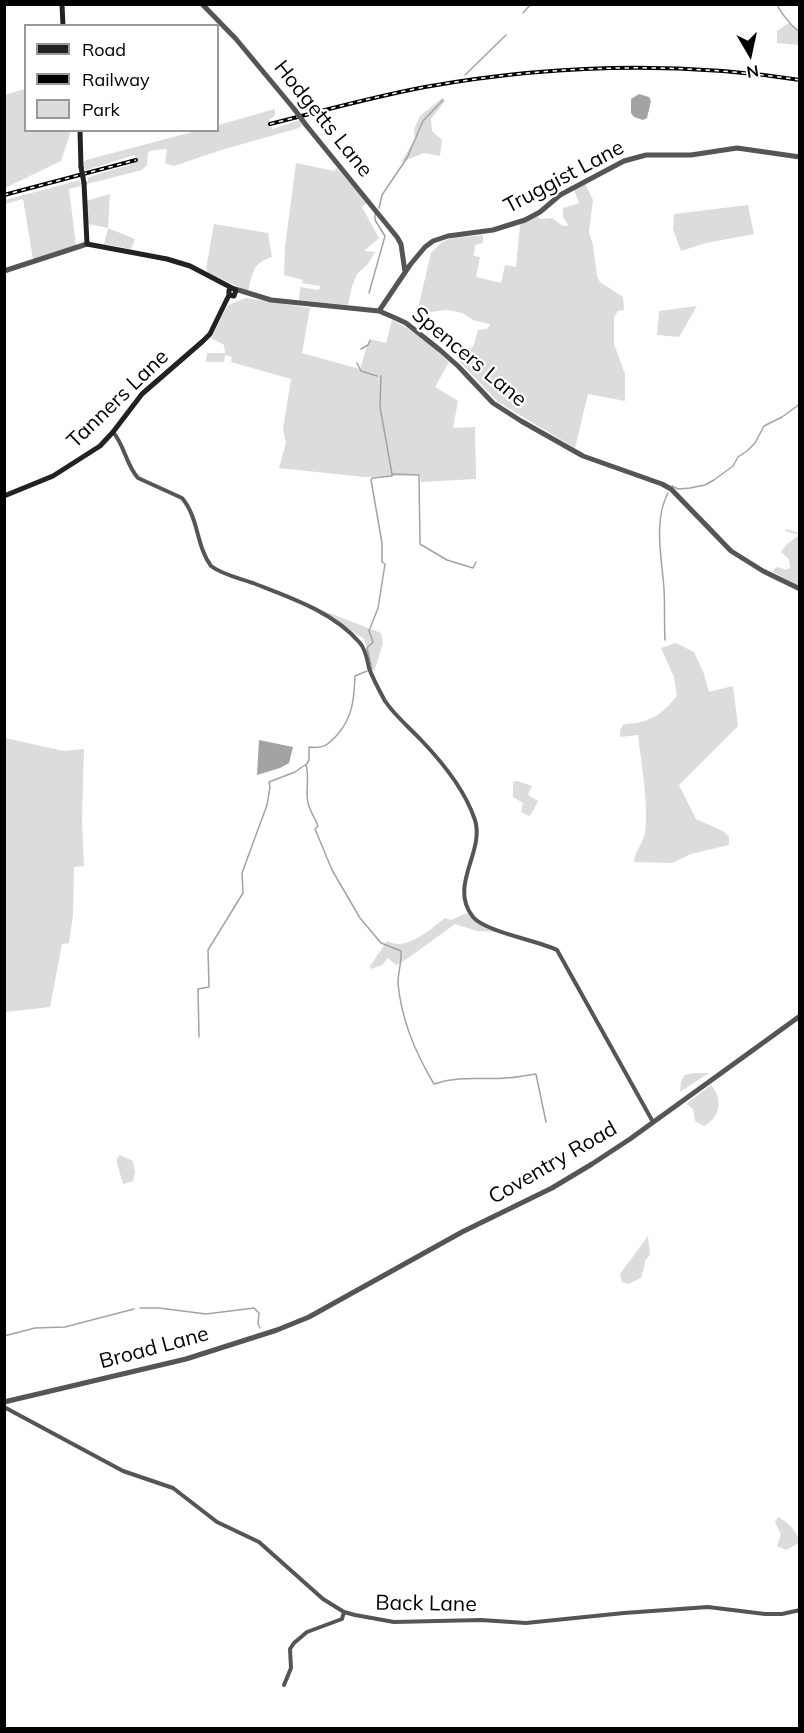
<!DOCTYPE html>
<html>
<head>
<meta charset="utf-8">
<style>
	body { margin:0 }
	#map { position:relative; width:804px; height:1733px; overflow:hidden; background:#fff; font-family:Mulish,sans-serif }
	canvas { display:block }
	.frame { position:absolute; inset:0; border:6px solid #000; pointer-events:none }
	.legend { position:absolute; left:24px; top:24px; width:195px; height:108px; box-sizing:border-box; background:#fff; border:2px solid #999; margin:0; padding:8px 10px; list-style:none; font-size:18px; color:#000 }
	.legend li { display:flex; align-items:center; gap:12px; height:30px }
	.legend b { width:30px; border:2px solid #999 }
	.north { position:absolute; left:720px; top:24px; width:60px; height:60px; -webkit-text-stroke:4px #fff; paint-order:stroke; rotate:171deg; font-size:16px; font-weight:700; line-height:24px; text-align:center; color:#000 }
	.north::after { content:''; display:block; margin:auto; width:21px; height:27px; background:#000; clip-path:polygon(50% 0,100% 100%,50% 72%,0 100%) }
</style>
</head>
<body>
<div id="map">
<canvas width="804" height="1733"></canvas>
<div class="frame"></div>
<ul class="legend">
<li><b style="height:8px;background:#222"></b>Road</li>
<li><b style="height:8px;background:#000"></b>Railway</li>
<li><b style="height:16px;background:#dcdcdc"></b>Park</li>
</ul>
<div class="north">N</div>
</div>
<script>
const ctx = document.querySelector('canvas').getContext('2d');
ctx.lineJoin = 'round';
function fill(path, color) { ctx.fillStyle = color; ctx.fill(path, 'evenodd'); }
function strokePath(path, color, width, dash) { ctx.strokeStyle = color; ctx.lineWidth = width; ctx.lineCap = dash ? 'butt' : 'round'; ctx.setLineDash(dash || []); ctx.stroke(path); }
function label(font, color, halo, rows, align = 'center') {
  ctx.font = font + ' Mulish,sans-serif'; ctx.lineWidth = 4.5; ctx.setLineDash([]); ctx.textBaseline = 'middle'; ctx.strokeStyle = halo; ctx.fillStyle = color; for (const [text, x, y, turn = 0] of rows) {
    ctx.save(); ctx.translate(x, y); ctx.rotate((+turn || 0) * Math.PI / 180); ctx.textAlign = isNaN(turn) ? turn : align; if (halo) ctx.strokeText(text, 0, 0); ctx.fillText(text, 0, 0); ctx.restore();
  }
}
const green = new Path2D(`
	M789,23L799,30V45L777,43V31Z
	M25,89L26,130L71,131L61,161L5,188L4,95Z
	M442,98L445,101L431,119L432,131L442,140L440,156L424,153L401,162L415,139L414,129L420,116Z
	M275,109V116L269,119L272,129L300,120L302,125L299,128L218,151L174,166L165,163L167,149L155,150L148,152L147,165L142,170L87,184L88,178C103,171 121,169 136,162L135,155L86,170L84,168L83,163L86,160L196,131L218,130V125Z
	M296,163L335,171L336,167L367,203L362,207L379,238L364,251L375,252L368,264L357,274L352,286L348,305L299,300L300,287L319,290L320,286L302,283L303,280L284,275L285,247Z
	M80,180L81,186L69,189L76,245L33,259L23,199L5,204V200Z
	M585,184L593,200L589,232L593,245L597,276L600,282L623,297L624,310L618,311L614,317V344L625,374V401L588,394L575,448L498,402L460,362L474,345L478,330L487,329L490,324L473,320L462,313L447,310L422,313L418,308L431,253L442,242L452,238L483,235V243L475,245L474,256L480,257L476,277L501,283L505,265L516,267L520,225L538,215L539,219L552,218L563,226H569L563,217V208L579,203L574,190Z
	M110,194L108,228L135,239L131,249L104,244L108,228L88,224L86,201Z
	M748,205L754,234L706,243L681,251L673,229L674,214Z
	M214,224L268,233L272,257C252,263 253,273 248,291L208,273L206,269Z
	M246,298L310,308L302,353L360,369L369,339L386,343L392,320C413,330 432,345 449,362L435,387L458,401L453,428L475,427L476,479L421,482L420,475L364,477L279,468L286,443L283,429L291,379L231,362L232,357L225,355L224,362H206L207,353H225L224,345L211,338L228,305Z
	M697,306L679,337L657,335L659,311Z
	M786,529L799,533V586L773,572L774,569L778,567L786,570L790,568L789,559L781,552L786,545L799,535L785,531Z
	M319,609L381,633L383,643L374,672L364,639Z
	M676,643L694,652L704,674L709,692L733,686L738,726L679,785L696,819L723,831L729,837V845L691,854L672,863L634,862C635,851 643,843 645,833C649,808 641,761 638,735L620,737V730L624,724C650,723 661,715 677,696L674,677L661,648Z
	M5,738L64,751L84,749L82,819L84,866L74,867L73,915L69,943L62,944L50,1007L5,1012Z
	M517,781L532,786L528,795L538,801L531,815L529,816L521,812L523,803L513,797V782Z
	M467,913L479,924L499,932L477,931L455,924L404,961L396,965L388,958L382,965L371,969L370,966L387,941C407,952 430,929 445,918L451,920Z
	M694,1073H709L680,1092L681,1081L685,1075Z
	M711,1085C723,1099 721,1117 704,1126L695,1121C693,1112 695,1108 686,1104Z
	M120,1155L133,1161L135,1172L133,1181L123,1184L117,1163V1158Z
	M648,1236L650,1255L646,1259L641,1278L628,1284L622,1282L620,1274Z
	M778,1517C788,1522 798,1532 799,1543L786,1550L777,1546L781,1534L775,1522Z`);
const water = new Path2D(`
	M639,94L649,97L651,101L647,118L643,120L634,117L631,113V99Z
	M259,740L293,747L289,763L280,768L257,775Z`);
const stream = new Path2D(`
	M777,4C779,11 793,28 800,32
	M523,13L531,4
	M465,75L506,35
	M379,208L382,195L407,158L423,121L443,100
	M369,293L385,236L375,220V212
	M361,349L368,345L370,341
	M357,363L361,371L377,376
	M393,474L419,475L420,544L447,560L473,568L476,562
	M672,486L678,489L690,488L705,485L714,480L733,466L738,457L747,451L755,443L764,426L782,417L800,404
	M665,640C664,623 665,606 664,589C662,559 653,521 668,493
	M372,669L367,648L373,642L369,631L378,608L385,564L382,562V543L371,480L372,478L392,476V474L380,407L381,376
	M367,671L355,676C354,699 353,716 338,734C328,745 324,749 309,747V760L306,765C310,777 305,791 308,803C310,811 315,818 318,826L315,829L332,870L360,918L381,943L401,951C402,962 398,972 398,983C401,1019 416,1054 434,1084C460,1075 480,1080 506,1078C516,1078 526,1075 536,1074L546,1122
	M199,1037L198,989L209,987L208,950L243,893L242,873L267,805L270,787L269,782L295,772L305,765
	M140,1308H159L206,1314L254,1308L259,1313L258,1324L260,1328
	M4,1336L35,1328L65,1327L134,1309`);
const minor = new Path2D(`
	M113,432C125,446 126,465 138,478L182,498C199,518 196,546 211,566C223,575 239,578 253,583C289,597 334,612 360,643C366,650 367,659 369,668C373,679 379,690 385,701C395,716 410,728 422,741C444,764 465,790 475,820C485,852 448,886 473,917C486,932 536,940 557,950L653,1122
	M4,1407L123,1471L173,1488L217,1522L259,1542L323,1599L344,1612L355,1615L394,1622L481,1620L526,1623L624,1613L708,1607L765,1614H782L800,1610
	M284,1685L291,1668L290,1649L294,1643L307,1632L342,1619L344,1612`);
const tertiary = new Path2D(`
	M202,4L236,39L295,110
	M306,125L397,237L401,244L405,272
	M4,271L87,244
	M235,289L271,300L379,311L393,317L406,323L440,350L458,366L493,403L521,421L583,456L662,484L671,489L731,551L763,571L800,589
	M379,311L410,265L425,247L433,241L448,236L493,230L525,220L540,212L560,195L624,161L646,155H691L737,148L800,157
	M4,1402L186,1359L277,1330L309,1317L462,1232L552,1188L592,1164L630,1139L800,1016`);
const secondary = new Path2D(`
	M62,4L63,26
	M80,130L81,167
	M84,183L87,244L167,259L190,266L232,288
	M4,496L53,476L100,446L113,432L142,394L203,341L210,334L229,295V290L232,288L236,290L234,296L229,295`);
const rail = new Path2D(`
	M270,124C322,111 372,97 425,87C549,65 675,61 800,80
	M4,195L136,160`);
const tertiaryBridge = new Path2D(`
	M295,110L306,125`);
const secondaryBridge = new Path2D(`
	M81,167L84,183`);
const streetNames = [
	["Hodgetts Lane",323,119,51],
	["Truggist Lane",564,177,-28],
	["Spencers Lane",469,357,40],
	["Tanners Lane",118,399,-44],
	["Coventry Road",553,1163,-30],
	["Broad Lane",154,1348,-15],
	["Back Lane",426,1604,1]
];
fill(green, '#dcdcdc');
fill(water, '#a3a3a3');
strokePath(stream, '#a3a3a3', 1.5);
strokePath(minor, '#555', 4);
strokePath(tertiary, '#555', 5);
strokePath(secondary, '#222', 5);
strokePath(rail, '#000', 4);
strokePath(rail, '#fff', 1.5, [4.5]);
strokePath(tertiaryBridge, '#555', 5);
strokePath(secondaryBridge, '#222', 5);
label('21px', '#000', '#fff', streetNames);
</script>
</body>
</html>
